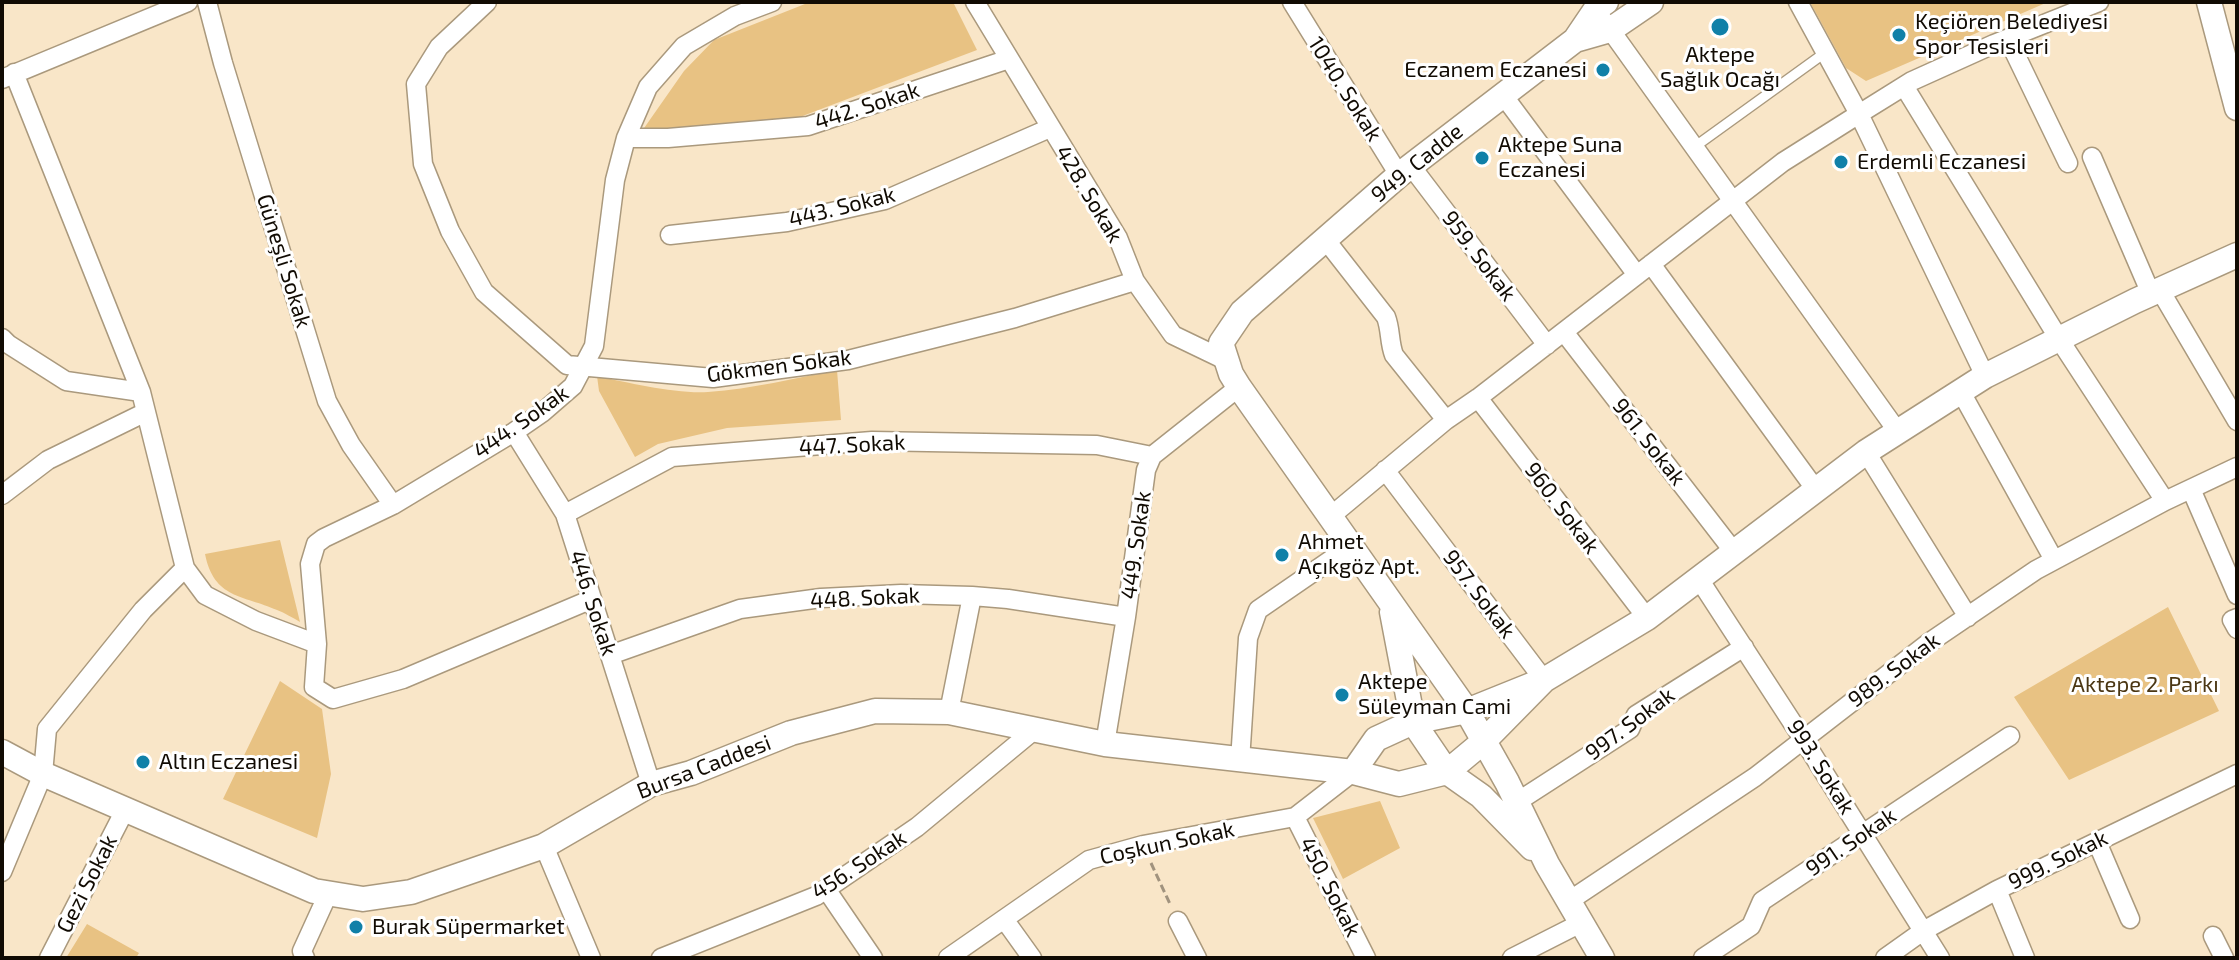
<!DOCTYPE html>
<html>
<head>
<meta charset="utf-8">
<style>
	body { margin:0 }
	#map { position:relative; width:2239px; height:960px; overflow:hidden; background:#f9e6c8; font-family:"Exo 2",sans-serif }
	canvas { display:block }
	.frame { position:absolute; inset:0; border:4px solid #110b03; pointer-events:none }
</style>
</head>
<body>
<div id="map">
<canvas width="2239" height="960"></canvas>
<div class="frame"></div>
</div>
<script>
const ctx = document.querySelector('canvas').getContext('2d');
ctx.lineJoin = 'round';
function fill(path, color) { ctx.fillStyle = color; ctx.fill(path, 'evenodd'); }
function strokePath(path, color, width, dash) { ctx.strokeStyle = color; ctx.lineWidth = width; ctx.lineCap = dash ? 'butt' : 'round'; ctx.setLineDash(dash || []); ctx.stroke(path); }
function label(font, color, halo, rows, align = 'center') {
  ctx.font = font + ' "Exo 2",sans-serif'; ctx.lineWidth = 6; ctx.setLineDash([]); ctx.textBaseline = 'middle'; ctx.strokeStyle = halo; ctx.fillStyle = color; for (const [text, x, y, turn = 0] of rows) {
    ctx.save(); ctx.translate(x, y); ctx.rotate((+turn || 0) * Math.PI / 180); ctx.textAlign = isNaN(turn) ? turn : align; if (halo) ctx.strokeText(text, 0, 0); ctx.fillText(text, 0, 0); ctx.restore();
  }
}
const green = new Path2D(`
	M810,2H953L977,50L792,120L642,131L684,71L714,40Z
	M1810,2H2048L1866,81L1846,68Z
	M837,370L841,420L727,428L658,444L635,457L599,391L597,376C629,383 676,394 708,392C752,389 795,378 837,370Z
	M280,540L300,622C293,618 285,613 277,610C243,595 214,599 205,554Z
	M2168,607L2219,711L2069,780L2014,697Z
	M280,681L322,709L331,774L317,838L223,799Z
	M1380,801L1400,848L1343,879L1313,818Z
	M87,924L139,953L136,958H66Z`);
const path = new Path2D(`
	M1151,863L1170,904`);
const service = new Path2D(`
	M1693,148L1826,52`);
const minor = new Path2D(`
	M207,2L223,63L327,401L351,445L393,505
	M487,2L439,47L416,84L423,164L450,231L484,292L567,365L713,378L848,360L1015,318L1135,281
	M975,2L1118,238L1135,281L1173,335L1227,361
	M1292,2L1399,175
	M1798,2L1859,114L1985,376
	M1604,21L1898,432
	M2008,39L2068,163
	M14,73L141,392L185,568L205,595L256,621L317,644
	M2,79L188,2
	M1904,86L2059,339L2165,501
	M1503,95L1637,275
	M626,138H668L808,126L1009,59
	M2092,157L2151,294
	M1411,166L1547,345
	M670,235L787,222L885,200L1050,128
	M1325,239L1386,317C1391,330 1389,342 1394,355L1446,420
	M1651,264L1816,490
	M2160,290L2237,421
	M1564,332L1734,552
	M2,338L8,344L66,381L141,392
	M1961,392L2054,560
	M1478,398L1647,618
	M514,432L565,514L651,784
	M1866,452L1968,617
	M1385,470L1544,680
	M2191,489L2237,595
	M2,495L48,460L146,412
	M565,514L672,457L872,441L1097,445L1152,456
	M1331,516L1446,420L1478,398L1783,162L1859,114L1912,81L1994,44L2099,2
	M1699,579L1803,739L1940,958
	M592,599L403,679L333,699L314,687L317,644L310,564L316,544L324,538L393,505L514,432L543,412L573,386L594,346L615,180L626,138L648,87L684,46L735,16L772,2
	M2237,618L2232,620L2237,629
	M610,655L740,609L821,598L901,594L972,596L1008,599L1126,617
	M949,712L972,596
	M1105,744L1126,617L1146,470L1152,456L1239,387
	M1240,761L1248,638L1258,610L1351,546
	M1517,802L1630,729L1636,715L1744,647
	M1295,817L1366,958
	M2097,842L2130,919
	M544,846L591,958
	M2,872L43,774L47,729L143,610L185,568
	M826,889L873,958
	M1997,890L2025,958
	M1569,901L1755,777L1927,644L2036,570L2165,501L2237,467
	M1004,919L1032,958
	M1178,921L1197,958
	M2213,936L2224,958
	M49,958L125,810
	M305,958L302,951L328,894
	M661,958L816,896L917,827L1033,731
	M948,958L1089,860L1143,845L1295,817L1353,772
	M1512,958L1581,923
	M1703,958L1751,926L1762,901L2010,736
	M1885,958L1923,931L1997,890L2237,774`);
const tertiary = new Path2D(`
	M2209,2L2237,108
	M1575,40L1596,9L1606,2
	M1392,612L1413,722L1447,772L1481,796L1532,848
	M2,752L43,774L314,891L363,899L411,892L544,846L651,784L691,773L791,733L875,711L949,712L1105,744L1353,772L1399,784L1447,772L1483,742L1544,680
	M1353,772L1376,739L1413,722L1467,711L1544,680L1647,618L1866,452L1985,376L2135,301L2237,255
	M1602,958L1547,864L1507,782L1467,711L1239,387L1231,374L1221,343L1242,312L1399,175L1575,40L1610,30L1651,2`);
const markers = [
	[1720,27,10,"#1080a8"],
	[1899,35,8,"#1080a8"],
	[1603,70,8,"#1080a8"],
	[1482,158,8,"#1080a8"],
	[1841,162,8,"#1080a8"],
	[1282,555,8,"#1080a8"],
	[1342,695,8,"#1080a8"],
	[143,762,8,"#1080a8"],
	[356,927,8,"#1080a8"]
];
const poiNames = [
	["Keçiören Belediyesi",1915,22],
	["Spor Tesisleri",1915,47],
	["Aktepe",1720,55,"center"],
	["Sağlık Ocağı",1720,80,"center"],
	["Eczanem Eczanesi",1587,70,"right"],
	["Aktepe Suna",1498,145],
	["Eczanesi",1498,170],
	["Erdemli Eczanesi",1857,162],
	["Ahmet",1298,542],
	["Açıkgöz Apt.",1298,567],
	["Aktepe",1358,682],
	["Süleyman Cami",1358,707],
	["Altın Eczanesi",159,762],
	["Burak Süpermarket",372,927]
];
const streetNames = [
	["1040. Sokak",1345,89,58],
	["442. Sokak",867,106,-18],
	["949. Cadde",1417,163,-39],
	["428. Sokak",1089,194,59],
	["443. Sokak",842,207,-14],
	["959. Sokak",1479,256,53],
	["Güneşli Sokak",284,261,73],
	["Gökmen Sokak",779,366,-7],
	["444. Sokak",521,422,-35],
	["961. Sokak",1649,442,52],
	["447. Sokak",852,445,-3],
	["960. Sokak",1562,508,53],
	["449. Sokak",1136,545,-82],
	["957. Sokak",1479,594,53],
	["448. Sokak",865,598,-3],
	["446. Sokak",593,603,72],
	["989. Sokak",1894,670,-37],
	["997. Sokak",1630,724,-37],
	["Bursa Caddesi",704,767,-21],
	["993. Sokak",1821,767,58],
	["991. Sokak",1851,842,-34],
	["Coşkun Sokak",1167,843,-12],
	["999. Sokak",2058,860,-26],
	["456. Sokak",859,865,-33],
	["Gezi Sokak",87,884,-63],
	["450. Sokak",1330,887,63]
];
const parkNames = [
	["Aktepe 2. Parkı",2145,685]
];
fill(green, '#e8c283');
strokePath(service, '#aa997d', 12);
strokePath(minor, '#aa997d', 21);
strokePath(tertiary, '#aa997d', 27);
strokePath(path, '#a1937e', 3, [8, 4]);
strokePath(service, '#fff', 9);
strokePath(minor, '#fff', 18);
strokePath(tertiary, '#fff', 24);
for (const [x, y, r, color] of markers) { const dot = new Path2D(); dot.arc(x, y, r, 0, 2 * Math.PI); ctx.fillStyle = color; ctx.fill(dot); strokePath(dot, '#fff', 3); }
label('22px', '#110b03', '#fff', poiNames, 'left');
label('22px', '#110b03', '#fff', streetNames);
label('22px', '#4b3714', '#fff', parkNames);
</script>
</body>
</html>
